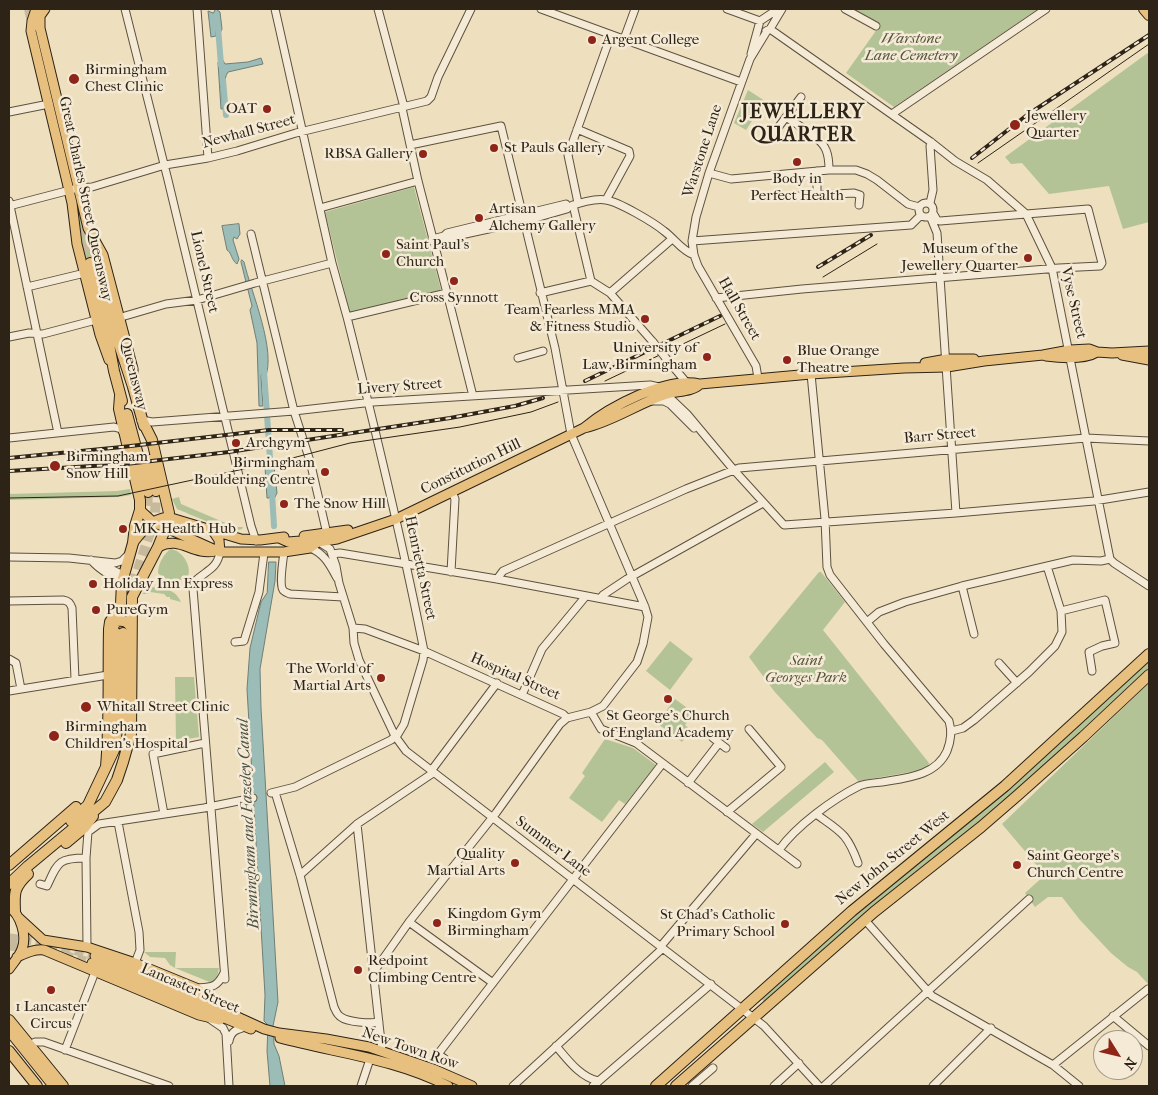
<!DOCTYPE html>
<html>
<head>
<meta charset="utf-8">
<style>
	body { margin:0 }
	#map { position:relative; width:1158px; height:1095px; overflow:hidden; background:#eedfbe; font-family:"IM FELL French Canon",serif }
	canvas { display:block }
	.frame { position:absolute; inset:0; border:10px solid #2d2316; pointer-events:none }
	.north { position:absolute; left:1093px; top:1030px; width:50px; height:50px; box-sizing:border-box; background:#f4ead5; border:1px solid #a49a89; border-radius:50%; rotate:126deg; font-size:14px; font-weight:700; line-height:20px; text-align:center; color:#2d2316 }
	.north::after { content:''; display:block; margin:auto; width:18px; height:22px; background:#8f2418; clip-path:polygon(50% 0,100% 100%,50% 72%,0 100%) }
</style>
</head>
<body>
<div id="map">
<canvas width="1158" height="1095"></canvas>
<div class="frame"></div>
<div class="north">N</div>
</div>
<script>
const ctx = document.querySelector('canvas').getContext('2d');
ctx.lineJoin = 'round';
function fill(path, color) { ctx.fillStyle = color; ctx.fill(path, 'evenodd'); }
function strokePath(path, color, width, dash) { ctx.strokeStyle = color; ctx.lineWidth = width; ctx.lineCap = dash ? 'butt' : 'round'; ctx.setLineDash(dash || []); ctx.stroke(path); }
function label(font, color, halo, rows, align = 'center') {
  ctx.font = font + ' "IM FELL French Canon",serif'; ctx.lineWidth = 5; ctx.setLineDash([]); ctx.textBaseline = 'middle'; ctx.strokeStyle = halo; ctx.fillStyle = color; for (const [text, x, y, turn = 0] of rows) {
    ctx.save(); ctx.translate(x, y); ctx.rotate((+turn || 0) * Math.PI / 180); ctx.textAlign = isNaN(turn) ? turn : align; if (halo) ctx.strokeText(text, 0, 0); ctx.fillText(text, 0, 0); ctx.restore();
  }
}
const green = new Path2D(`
	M851,9H1038L894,107L846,73L880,25Z
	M1149,52V222L1123,229L1109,186L1049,194L1022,163L1011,164L1005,157Z
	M748,90L765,101L746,130L734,123Z
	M414,187L441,290L350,313L325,212Z
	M76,204L82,222L100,258L86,262Z
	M130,489L131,495L118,497L9,500V494L117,491Z
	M179,497L181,504L235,527H243L242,529C232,534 190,514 177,509L172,499Z
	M171,549C182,551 192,565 188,577C178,583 165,582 158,573C158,564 164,553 171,549Z
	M819,572H821L845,602L823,630L929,763L928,769L858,781L822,740L817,738L774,691L749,657Z
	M152,587C164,587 176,590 181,602L170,599V597H167L164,594L150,592L148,594H142Z
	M670,641L693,659L670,690L646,671Z
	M1149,661V670L1128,691L991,814L765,1003L761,998C792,970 822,941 854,915C954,831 1055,751 1149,661Z
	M175,677H194L199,737L176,741Z
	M1149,683V985L1137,972L1128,967L1111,953L1080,920L1062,897H1048L1035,907L1025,893L1045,875L1002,824Z
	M675,699L694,713L685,725L691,730L682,742L657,723Z
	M605,739L633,748L656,765L625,804L619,800L602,822L569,798L585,776L582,773Z
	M825,762L834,772L763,832L752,824Z
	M144,952H176L175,968H219L217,978L212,983L175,968L170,965L165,958L150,957Z`);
const water = new Path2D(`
	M216,9L220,12L222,29L219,35L216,31V36L211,37L208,11L213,13Z
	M221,57L225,64L248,62L261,58L263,64L228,72C225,76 225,82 223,86L221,85L223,109H221L218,63Z
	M239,224L240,234L237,239L234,237L233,240L239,259L237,264C231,260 232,253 227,250L222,226Z
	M242,260L244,262C251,292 277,351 265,378L262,373L261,376L263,406H259L257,343L250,310L252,306L241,262Z
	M274,466L277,493L273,501L270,495L269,498H267L265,467Z
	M269,562H276L275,581L260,669L261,708L278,1002L273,1026L274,1044L279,1056L285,1086H270L267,1051L268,1025L264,1021L265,995L247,689L250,648L261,602L267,593Z`);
const canal = new Path2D(`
	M218,27L221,65
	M223,80L226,115
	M264,371L271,473
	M272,493L274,526`);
const majorTunnel = new Path2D(`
	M9,938L45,942L95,956
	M9,946L29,948
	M64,955L92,963`);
const highwayTunnel = new Path2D(`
	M29,9L33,26
	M74,198L90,263
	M141,535L147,512L148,492
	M124,628L130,594L155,517L156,491`);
const minor = new Path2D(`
	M125,9L168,180L251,526L256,541
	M197,9L208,158
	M275,9L332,263L347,317L447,293L418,181L402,108
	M378,9L404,107
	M541,9L741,82
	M727,9L760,21
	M845,9L876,26
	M770,29L931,142L955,161L987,180L1026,214L1052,268L1110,559L1114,563L1149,586
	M766,31L770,29L782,9
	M624,39L635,9
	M751,54L760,21L778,9
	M9,112L49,104
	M892,114L1046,9
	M786,117L801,97
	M577,129L629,151L630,156L606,200
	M768,141L786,117C797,125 821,137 826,150C829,157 829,163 829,170
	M817,171V195
	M709,173L731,179L829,170H856L867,174L877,180L908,204L919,207
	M78,188L92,187L165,165L208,158L237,151L296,133L427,101L431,97L438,77L471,9
	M798,196L854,193L860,195L859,205
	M9,201L58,433
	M919 210a7 7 0 1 1 14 0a7 7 0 1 1-14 0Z
	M578,203L568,155L611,35
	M930,203L933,190L930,146L931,142
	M573,205L591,281
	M9,206L74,189
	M320,208L418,181
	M930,216L937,233L956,513
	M251,234L294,411L310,461L327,534
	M444,236L447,238L525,221L567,209L568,207C579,203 594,198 606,200C619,202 653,222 664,231C675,239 681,250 694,255
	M432,239L444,236L447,233L566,204L568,207
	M692,241L911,225L921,215
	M591,281L610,293
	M27,287L85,273
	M447,293L473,396
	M540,293L591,281
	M716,298L802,289L1059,268L1100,266L1102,263L1088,209L940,221L937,220L933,213
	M118,318L166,304L197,300L255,283L332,263
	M9,337L29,333L43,334L96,320
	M653,342L610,293L672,239
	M665,357L686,382
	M518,358L543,351
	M758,378L756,366L698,266L694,255L692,241L696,217L709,173L750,59L767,31
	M666,394L687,414L733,469L784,525L956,513L1094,501L1149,492
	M650,401H664L670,404L694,428
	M142,420L152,422L294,411L373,402L650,385L659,387
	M9,438L114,427L121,429L124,434
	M319,542L330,549L336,566L339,583L353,628L354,643L359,660L395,736L406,751L764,1026L819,1086
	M310,548C324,553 330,565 337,578
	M220,552C217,569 207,570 195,581L193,589L225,979
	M284,552C283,560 279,585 283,590C284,592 288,593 290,594L343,597
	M332,554L340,553L497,579L645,607
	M9,557L69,558L115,563L122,561L129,554
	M91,560C103,574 120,581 137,586
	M98,563L119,573L122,581
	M451,572L455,499L452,492
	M497,579L503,571L686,489L739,468L1086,438L1149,441
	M962,586L974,634
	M601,598L603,595L627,579L763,503
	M9,601L63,600C69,601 70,603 72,608L75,679
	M1061,611L1105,600L1115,643L1102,646L1089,652L1092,671
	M867,622L879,612L905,602L962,586L1073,560L1101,561L1110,559
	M353,628L365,629L424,651L563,714L567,718L591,712L603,706L637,662L643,644L648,617L645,607L571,434L555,348L501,126L410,145
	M235,642L244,641L259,592L264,553
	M9,659L16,663L21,689
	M999,663L1017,683
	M9,691L108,675
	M522,695L542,649L586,596
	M591,712L601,729L636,743L797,864
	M952,731L963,728L974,720L1029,672L1055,646L1062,632L1061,611L1047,566
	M713,738L726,748
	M431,771L497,683
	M688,783L719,743
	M275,792L300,875L334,1007C336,1011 337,1015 341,1017C347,1022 371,1024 379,1022
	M271,793L295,787L391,740L398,734L404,724L423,660L424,651C402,539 375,428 347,317
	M727,812L781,767L749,729
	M164,814L153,754L205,743
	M816,814C841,832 847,833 858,863
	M118,822L139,932L140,950L135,963
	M357,824L382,1051
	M779,850C796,826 833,799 859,786C866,783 874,783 882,782C906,778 936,776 947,751C951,741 952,731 949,721L884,644L830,575L827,567L825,519L811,374
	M300,875L357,824L433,773
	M40,884L47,886C58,862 58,858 86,858
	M865,920L932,996L1053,1065L1079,1086
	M409,922L493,983
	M661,946L756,834
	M87,947L86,858L88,832L99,824L204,808L253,798
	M373,973L409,922L496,813L560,724L567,718
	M196,988C211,987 217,988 224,973
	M1113,1016L1149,1046
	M210,1019L223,1028L226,1034L229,1086
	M229,1041C231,1031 237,1029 246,1027
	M30,1045L35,1042H44L169,1086
	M556,1046C568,1060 580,1077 598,1081
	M65,1050L95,972
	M445,1059L438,1054L662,764
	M1053,1065L1148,989
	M361,1086L370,1059
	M513,1086L663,948
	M593,1086L711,984
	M692,1086L713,1068
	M774,1086L799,1063
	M824,1086L1029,899
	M933,1086L991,1028`);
const major = new Path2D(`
	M36,9L32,21L31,31L72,203L77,244L100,335L109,360
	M45,9L40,16V28L88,228L103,255L133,369V382
	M1122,355L1149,360
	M1046,356C1061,358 1084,360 1097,352
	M925,363L947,359H974
	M584,428C609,407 667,376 700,384L811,374L904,368L947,367L984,361L1043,355L1070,350L1089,349L1097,352L1112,353L1149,351
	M140,510L153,522L220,552H284L310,548L318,542
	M213,531L219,540L220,552
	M304,536L348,530
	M279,538L288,542L313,540L318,542L337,539L396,519L584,428C614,421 638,403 667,394C677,391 693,392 700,384
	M133,543C143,530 152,519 168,517L241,539L260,540L284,537
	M158,547C181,535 192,556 215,551
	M9,907C21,915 27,936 22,949C19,957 13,963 9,969
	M19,918L43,940L87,947L135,963L196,988L213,1001
	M95,956L196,998L264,1029L279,1033L326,1039L369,1047L433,1069L472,1086
	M17,957C26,953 34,949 44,950L199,1015L220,1020
	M92,963L251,1029
	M280,1038C336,1053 396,1059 448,1086`);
const highway = new Path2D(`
	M1144,9L1149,15
	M97,261L115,332L133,387L144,426
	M90,263L107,334L114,371L122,401
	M127,414L148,492
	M150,460L156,491
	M111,631L116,621C123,620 127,621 131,627
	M123,633L124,724
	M106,767C110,721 108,675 109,629L110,622L121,604L122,582L133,543L135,526L140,510V500L119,409L120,396
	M71,821L88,805L114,750L117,730L116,633
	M66,843L84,828L93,816
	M9,865L76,807
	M9,884L28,866L105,802L117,780L123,762L131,734L132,597L158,547L166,527L169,513L152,440L142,420
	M15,911C14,893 14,887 28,874
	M9,1020L63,1086
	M9,1030L54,1086
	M9,1051L37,1086
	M656,1086L852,911L1005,786L1149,654
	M676,1086L874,912L981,827L1018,795L1083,737L1149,675`);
const tram = new Path2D(`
	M978,163L1149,44
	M823,277L877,244
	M605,381L725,324
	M9,498L118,496L281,461L350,443L460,427L531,412L558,402`);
const rail = new Path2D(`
	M972,158L1027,115L1149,35
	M818,267L871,235
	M585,381L720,316
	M9,458L122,447L269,430H342
	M9,471L126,464L229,452L450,418L515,406L543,398`);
const minorBridge = new Path2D(`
	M653,342L665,357`);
const markers = [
	[592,40,5,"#8f2418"],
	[74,79,6,"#8f2418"],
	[267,109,5,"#8f2418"],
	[1015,125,6,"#8f2418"],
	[494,148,5,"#8f2418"],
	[423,154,5,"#8f2418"],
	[797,162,5,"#8f2418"],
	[479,218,5,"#8f2418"],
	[386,254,5,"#8f2418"],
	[1028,258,5,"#8f2418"],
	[454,281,5,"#8f2418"],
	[645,319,5,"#8f2418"],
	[707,357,5,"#8f2418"],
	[787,360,5,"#8f2418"],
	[236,443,5,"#8f2418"],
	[55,466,6,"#8f2418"],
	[325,472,5,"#8f2418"],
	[284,504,5,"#8f2418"],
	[123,529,5,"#8f2418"],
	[93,584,5,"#8f2418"],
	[96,610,5,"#8f2418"],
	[381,678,5,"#8f2418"],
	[668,699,5,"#8f2418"],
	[86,707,6,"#8f2418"],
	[54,736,6,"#8f2418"],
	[515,863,5,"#8f2418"],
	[1017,865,5,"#8f2418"],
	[437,923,5,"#8f2418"],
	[785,924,5,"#8f2418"],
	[358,970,5,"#8f2418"],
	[51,990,5,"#8f2418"]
];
const parkNames = [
	["Warstone",911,39],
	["Lane Cemetery",911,56],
	["Saint",806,661],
	["Georges Park",806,678]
];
const poiNames = [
	["Argent College",602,40],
	["Birmingham",85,70],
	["Chest Clinic",85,87],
	["OAT",257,109,"right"],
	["Jewellery",1026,116],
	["Quarter",1026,133],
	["St Pauls Gallery",504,148],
	["RBSA Gallery",413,154,"right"],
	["Body in",797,179,"center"],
	["Perfect Health",797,196,"center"],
	["Artisan",489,209],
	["Alchemy Gallery",489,226],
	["Saint Paul's",396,245],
	["Church",396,262],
	["Museum of the",1018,249,"right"],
	["Jewellery Quarter",1018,266,"right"],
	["Cross Synnott",454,298,"center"],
	["Team Fearless MMA",635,310,"right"],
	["& Fitness Studio",635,327,"right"],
	["University of",697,348,"right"],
	["Law, Birmingham",697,365,"right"],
	["Blue Orange",797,351],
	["Theatre",797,368],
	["Archgym",246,443],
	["Birmingham",66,457],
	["Snow Hill",66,474],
	["Birmingham",315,463,"right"],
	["Bouldering Centre",315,480,"right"],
	["The Snow Hill",294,504],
	["MK Health Hub",133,529],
	["Holiday Inn Express",103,584],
	["PureGym",106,610],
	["The World of",371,669,"right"],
	["Martial Arts",371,686,"right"],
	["Whitall Street Clinic",97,707],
	["St George's Church",668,716,"center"],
	["of England Academy",668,733,"center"],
	["Birmingham",65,727],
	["Children's Hospital",65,744],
	["Quality",505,854,"right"],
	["Martial Arts",505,871,"right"],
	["Saint George's",1027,856],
	["Church Centre",1027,873],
	["Kingdom Gym",447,914],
	["Birmingham",447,931],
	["St Chad's Catholic",775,915,"right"],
	["Primary School",775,932,"right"],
	["Redpoint",368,961],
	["Climbing Centre",368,978],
	["1 Lancaster",51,1007,"center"],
	["Circus",51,1024,"center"]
];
const streetNames = [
	["Newhall Street",249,132,-15],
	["Warstone Lane",703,151,-72],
	["Great Charles Street Queensway",85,199,78],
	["Lionel Street",204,272,77],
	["Vyse Street",1073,303,77],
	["Hall Street",739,309,60],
	["Queensway",133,374,76],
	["Livery Street",400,387,-4],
	["Barr Street",940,436,-5],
	["Constitution Hill",471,467,-26],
	["Henrietta Street",420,568,78],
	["Hospital Street",515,677,24],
	["Summer Lane",553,847,37],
	["New John Street West",893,858,-39],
	["Lancaster Street",190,989,23],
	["New Town Row",410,1049,19]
];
const waterNames = [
	["Birmingham and Fazeley Canal",249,824,-93]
];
const districtNames = [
	["JEWELLERY",803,113],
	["QUARTER",803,136]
];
fill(green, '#b3c396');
fill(water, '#9bbcb7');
strokePath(water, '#6f7f77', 1);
strokePath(canal, '#9bbcb7', 6);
strokePath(majorTunnel, '#c7b99c', 9, [9, 4.5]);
strokePath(highwayTunnel, '#c7b99c', 10, [10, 5]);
strokePath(minor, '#5d5240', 9);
strokePath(major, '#2d2316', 11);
strokePath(highway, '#2d2316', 12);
strokePath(minor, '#f4ead5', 7);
strokePath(major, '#e7c07f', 9);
strokePath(highway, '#e7c07f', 10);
strokePath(tram, '#2d2316', 1);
strokePath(rail, '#2d2316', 4);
strokePath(rail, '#f4ead5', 2, [5.5]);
strokePath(minorBridge, '#5d5240', 9, []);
strokePath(minorBridge, '#f4ead5', 7);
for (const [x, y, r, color] of markers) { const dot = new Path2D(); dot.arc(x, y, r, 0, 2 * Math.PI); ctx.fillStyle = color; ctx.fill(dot); strokePath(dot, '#f4ead5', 2); }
label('italic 15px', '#55533c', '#f4ead5', parkNames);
label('15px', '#2d2316', '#f4ead5', poiNames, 'left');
label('15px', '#2d2316', '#f4ead5', streetNames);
label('italic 16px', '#4e5146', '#f4ead5', waterNames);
ctx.letterSpacing = '1px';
label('bold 20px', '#2d2316', '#f4ead5', districtNames);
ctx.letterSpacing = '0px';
</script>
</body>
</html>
